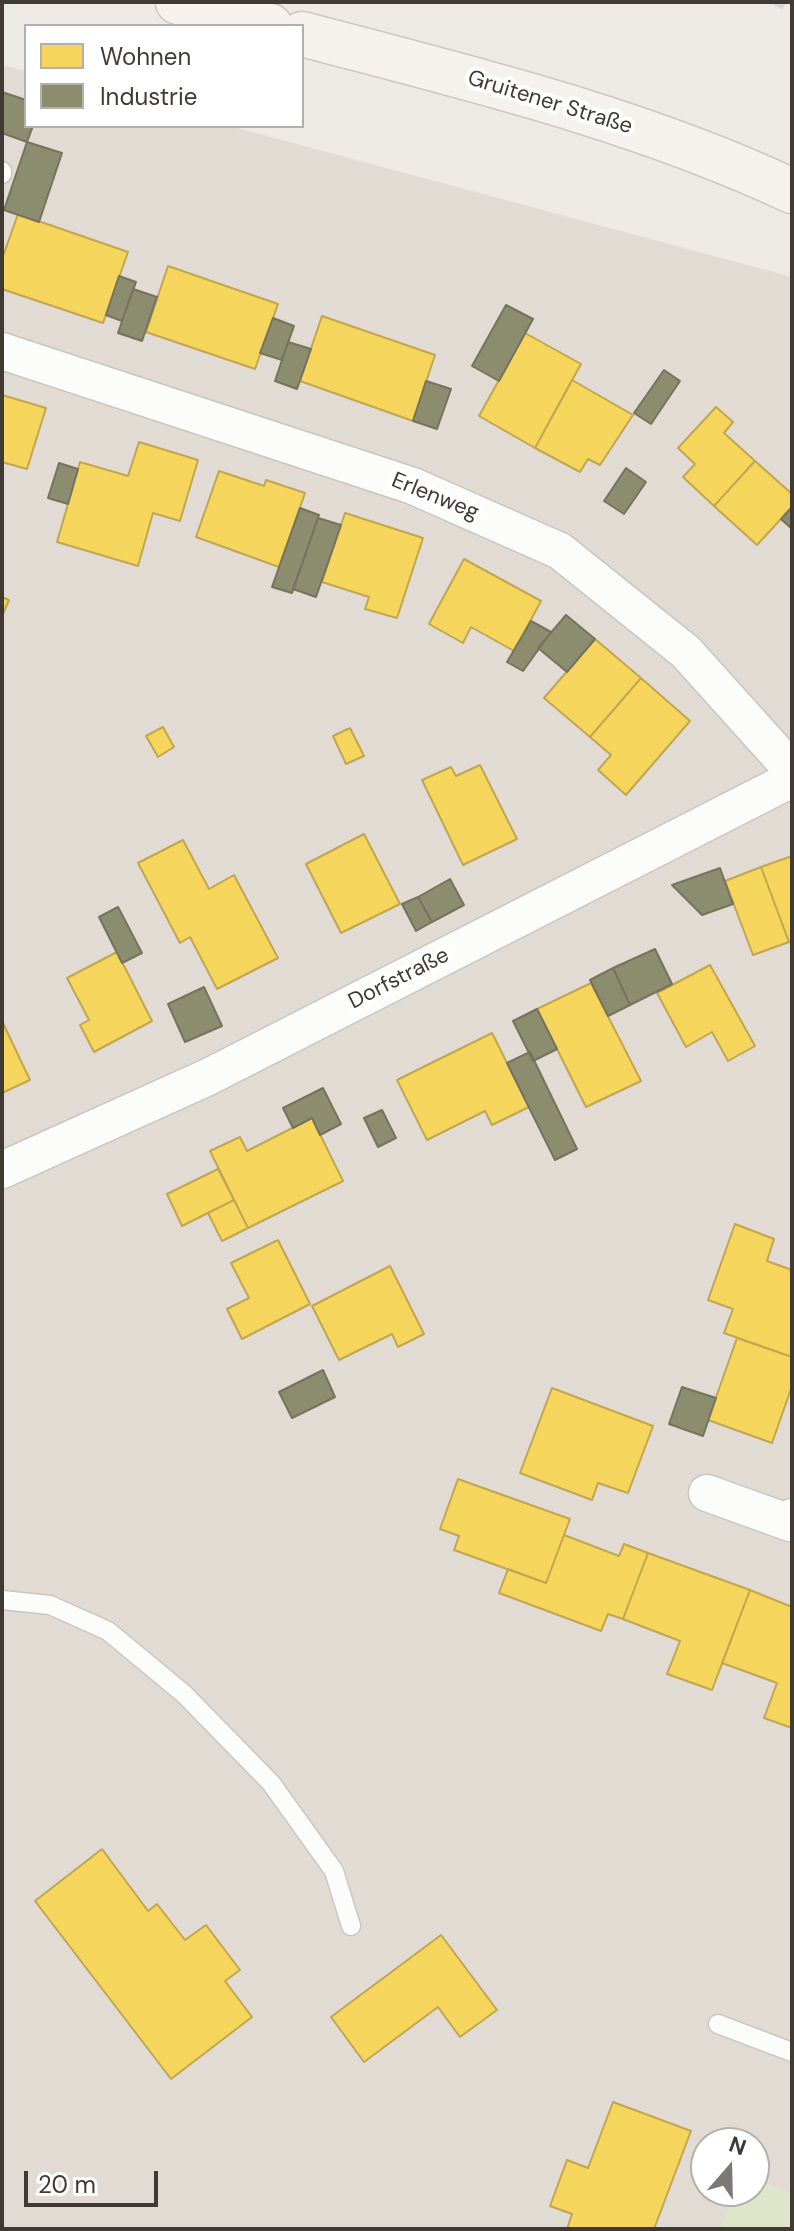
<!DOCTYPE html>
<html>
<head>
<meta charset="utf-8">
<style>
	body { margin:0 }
	#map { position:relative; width:794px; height:2231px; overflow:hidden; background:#edeae6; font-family:"DM Sans",sans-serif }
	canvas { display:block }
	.frame { position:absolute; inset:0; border:4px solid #413a34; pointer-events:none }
	.legend { position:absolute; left:24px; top:24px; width:280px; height:104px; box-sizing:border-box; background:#fff; border:2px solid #b3b0ae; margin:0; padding:10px 14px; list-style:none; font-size:24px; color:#413a34 }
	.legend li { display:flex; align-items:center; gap:16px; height:40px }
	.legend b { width:40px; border:2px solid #b3b0ae }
	.north { position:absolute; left:690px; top:2127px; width:80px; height:80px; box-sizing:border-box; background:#fff; border:2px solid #b3b0ae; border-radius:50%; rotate:20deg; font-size:22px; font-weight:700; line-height:32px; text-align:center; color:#413a34 }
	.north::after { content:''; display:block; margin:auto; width:28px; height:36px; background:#7d7872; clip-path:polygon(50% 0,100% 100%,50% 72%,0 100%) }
	.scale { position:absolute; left:24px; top:2171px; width:134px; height:36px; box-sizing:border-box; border:4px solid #413a34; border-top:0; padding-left:10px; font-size:24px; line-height:28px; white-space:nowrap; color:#413a34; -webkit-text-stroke:6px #fff; paint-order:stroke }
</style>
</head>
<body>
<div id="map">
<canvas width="794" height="2231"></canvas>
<div class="frame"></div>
<ul class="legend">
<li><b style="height:22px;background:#f6d55c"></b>Wohnen</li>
<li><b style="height:22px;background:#8c8c6e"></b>Industrie</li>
</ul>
<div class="north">N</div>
<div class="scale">20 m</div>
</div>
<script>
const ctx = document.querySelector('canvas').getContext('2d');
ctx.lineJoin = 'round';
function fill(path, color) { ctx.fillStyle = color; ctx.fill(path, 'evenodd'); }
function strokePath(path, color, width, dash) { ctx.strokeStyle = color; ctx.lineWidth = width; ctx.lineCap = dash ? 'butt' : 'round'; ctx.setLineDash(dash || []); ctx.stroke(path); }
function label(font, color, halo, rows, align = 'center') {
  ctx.font = font + ' "DM Sans",sans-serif'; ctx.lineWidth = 8; ctx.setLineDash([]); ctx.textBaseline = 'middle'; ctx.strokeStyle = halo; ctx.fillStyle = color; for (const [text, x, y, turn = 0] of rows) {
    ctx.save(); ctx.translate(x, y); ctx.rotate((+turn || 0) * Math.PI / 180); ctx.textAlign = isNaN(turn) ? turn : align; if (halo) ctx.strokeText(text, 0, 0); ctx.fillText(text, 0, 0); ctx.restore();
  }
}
const residential = new Path2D(`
	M2,65L26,71V126H230L792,277V2229H2ZM706,2143H754V2191H706Z`);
const green = new Path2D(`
	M754,2179L792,2193V2229H720L736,2191H754Z`);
const homes = new Path2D(`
	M18,214L128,252L103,323L2,289V259Z
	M168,266L278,304L255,369L146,332Z
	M322,316L435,355L413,421L300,381Z
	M525,333L581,364L535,448L479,416Z
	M572,380L633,415L600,465L588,459L580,472L535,448Z
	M2,395L46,408L27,469L2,462Z
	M716,407L733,422L724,433L755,461L714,506L683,477L695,464L678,448Z
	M139,442L198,460L180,521L153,513L138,566L57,542L80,462L128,476Z
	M755,461L792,494V507L757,545L714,506Z
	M219,471L264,486L266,480L305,493L279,567L196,537Z
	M345,513L423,538L397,618L365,609L369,597L322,582Z
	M464,559L541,601L514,651L471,627L463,643L429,624Z
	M2,597L9,600L2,616Z
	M595,639L641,678L590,737L544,698Z
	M641,678L690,721L626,795L598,770L611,755L590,737Z
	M163,727L174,747L158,757L146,736Z
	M350,728L364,756L346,764L333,736Z
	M480,765L517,839L463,865L422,780L451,767L456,776Z
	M364,834L400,904L341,933L306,864Z
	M183,840L209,889L234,875L278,958L217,989L190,937L180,943L138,863Z
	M792,856V941L789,942L761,867Z
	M761,867L789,942L753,955L725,881Z
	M117,952L152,1021L94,1052L80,1025L89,1020L67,978Z
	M710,965L755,1046L728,1061L712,1032L686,1047L657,993Z
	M591,983L641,1081L586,1107L537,1009Z
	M2,1021L30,1080L2,1093Z
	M492,1033L529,1107L492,1125L485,1111L427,1140L397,1080Z
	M312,1118L343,1181L248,1228L210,1151L240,1137L247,1151Z
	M218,1169L234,1200L182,1226L167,1194Z
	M234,1200L248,1228L222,1241L208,1213Z
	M735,1224L774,1239L767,1261L792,1270V1357L724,1333L733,1309L708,1300Z
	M278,1240L310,1304L242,1339L227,1309L249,1298L231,1263Z
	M390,1266L424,1334L398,1347L392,1334L339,1360L312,1306Z
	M737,1338L792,1357V1386L772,1443L708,1420Z
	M552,1388L653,1426L628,1493L598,1483L592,1500L520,1473Z
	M458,1479L570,1519L546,1583L454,1550L459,1536L440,1529Z
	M564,1535L619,1556L624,1544L648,1553L623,1619L608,1614L601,1631L499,1593L508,1569L546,1583Z
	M648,1553L750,1590L712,1690L667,1674L680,1641L623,1619Z
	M750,1590L792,1607V1728L764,1718L777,1683L722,1663Z
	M102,1849L148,1911L157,1904L185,1940L206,1925L240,1970L225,1981L252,2017L171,2079L35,1901Z
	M441,1935L497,2010L460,2037L438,2007L364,2062L331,2017Z
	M613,2102L691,2131L654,2229H567L572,2214L550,2206L567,2160L588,2168Z`);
const industry = new Path2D(`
	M2,92L26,100V126H33L27,142L2,133Z
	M27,142L62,153L39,222L4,210Z
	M119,276L136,282L122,321L106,315Z
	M133,289L157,297L142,341L118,333Z
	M506,305L533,319L499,381L472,366Z
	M273,318L294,326L282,360L260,353Z
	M288,342L311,349L297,389L275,381Z
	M664,370L680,381L651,424L634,413Z
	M426,381L451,389L437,429L413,421Z
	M59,463L78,469L68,504L48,498Z
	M626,468L646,482L624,514L604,501Z
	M792,507V529L781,519Z
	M300,508L319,515L292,593L272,587Z
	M318,518L341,525L316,597L293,589Z
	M566,615L595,639L567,672L538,648Z
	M531,621L551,632L523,671L507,662Z
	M720,868L733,904L702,915L672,885Z
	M450,879L464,905L432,922L418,897Z
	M418,897L432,922L416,931L402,904Z
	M118,907L142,953L122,963L99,917Z
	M655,949L672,984L630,1005L613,968Z
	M613,968L630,1005L608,1016L590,980Z
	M204,987L222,1026L185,1042L168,1004Z
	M537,1009L557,1049L533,1061L513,1021Z
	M530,1052L577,1149L555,1160L507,1063Z
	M323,1088L341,1124L320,1135L312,1118L293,1128L283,1108Z
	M382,1110L396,1138L378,1147L364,1118Z
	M323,1370L335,1397L292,1418L279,1392Z
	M682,1387L716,1398L703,1436L669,1424Z`);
const service = new Path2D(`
	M2,171V174
	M2,1600L50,1605L108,1631L184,1694L271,1783L334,1871L351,1926
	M718,2024L792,2052`);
const minor = new Path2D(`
	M2,351L413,486L560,551L686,652L792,770
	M2,1170L208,1077L792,779
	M707,1493L790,1523L792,1517`);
const secondary = new Path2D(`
	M178,2L270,26
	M302,34C468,78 636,118 792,191`);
const rail = new Path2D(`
	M775,2L792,11`);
const streetNames = [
	["Gruitener Straße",550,103,17],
	["Erlenweg",435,497,22],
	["Dorfstraße",399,979,-27]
];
fill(residential, '#e1dbd4');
fill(green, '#dfe5c8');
fill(homes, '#f6d55c');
strokePath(homes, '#c0a650', 2);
fill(industry, '#8c8c6e');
strokePath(industry, '#76735d', 2);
strokePath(service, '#c9c6c2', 21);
strokePath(minor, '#c9c6c2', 39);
strokePath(secondary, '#cdc7c0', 47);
strokePath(service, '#fcfcfb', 18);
strokePath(minor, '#fcfcfb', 36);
strokePath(secondary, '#f5f2ed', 44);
strokePath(rail, '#d8d7d7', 6, [10, 10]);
label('22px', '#413a34', '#fff', streetNames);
</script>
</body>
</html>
